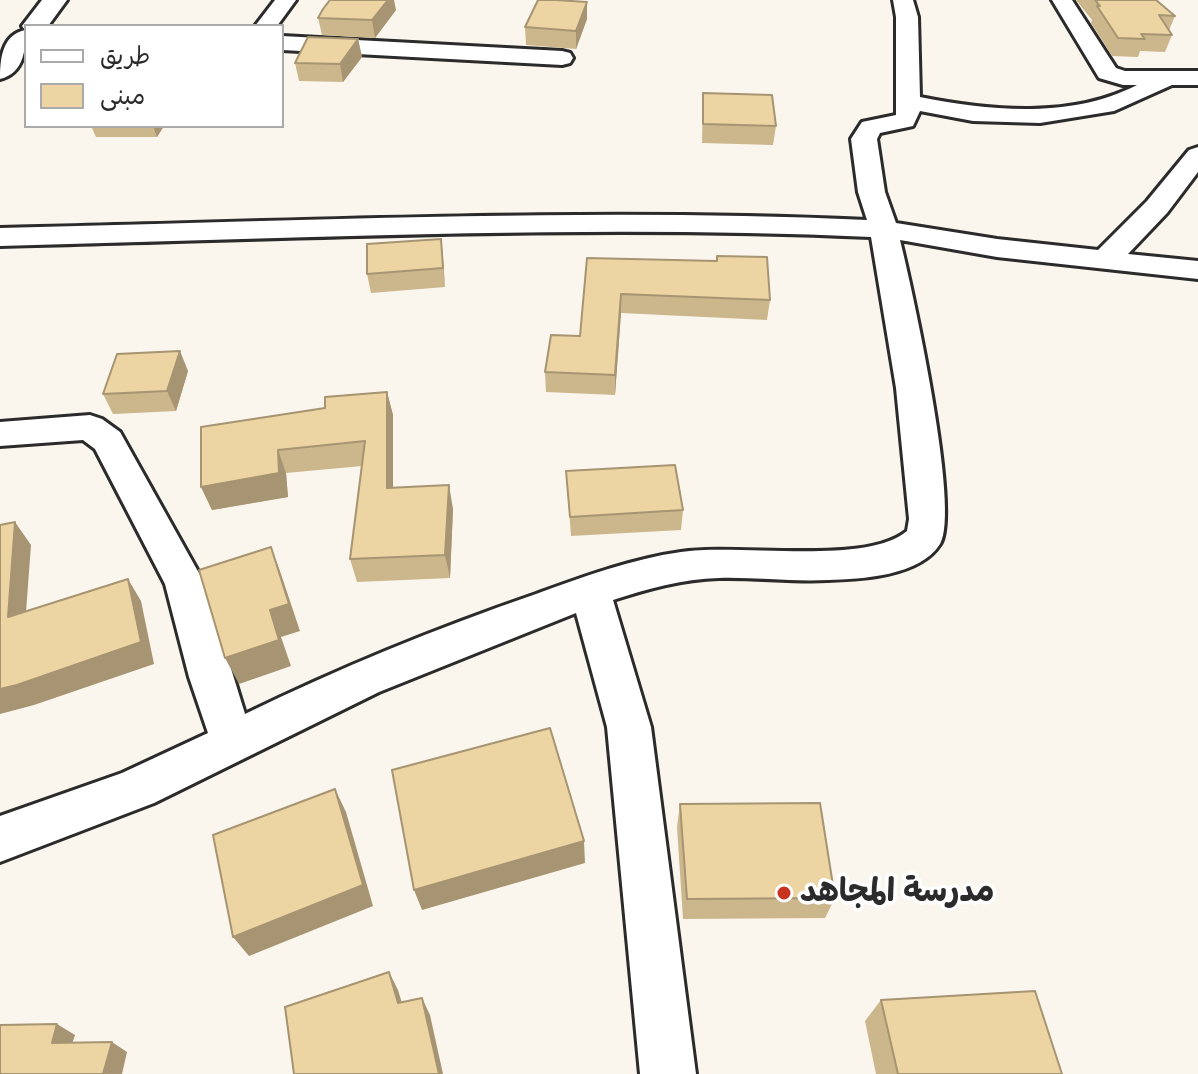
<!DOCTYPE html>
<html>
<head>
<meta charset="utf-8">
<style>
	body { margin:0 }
	#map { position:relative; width:1198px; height:1074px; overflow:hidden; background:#fbf6ed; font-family:Sriracha,"Playpen Sans Arabic",sans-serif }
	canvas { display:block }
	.legend { position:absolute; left:24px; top:24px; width:260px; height:104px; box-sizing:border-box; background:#fff; border:2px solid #aaa; margin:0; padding:10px 14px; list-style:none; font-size:24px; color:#2b2b2b }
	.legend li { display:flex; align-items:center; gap:16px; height:40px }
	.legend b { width:40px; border:2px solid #aaa }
</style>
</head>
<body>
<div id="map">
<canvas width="1198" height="1074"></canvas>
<ul class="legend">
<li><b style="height:10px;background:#fff"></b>طريق</li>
<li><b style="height:22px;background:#edd4a3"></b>مبنى</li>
</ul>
</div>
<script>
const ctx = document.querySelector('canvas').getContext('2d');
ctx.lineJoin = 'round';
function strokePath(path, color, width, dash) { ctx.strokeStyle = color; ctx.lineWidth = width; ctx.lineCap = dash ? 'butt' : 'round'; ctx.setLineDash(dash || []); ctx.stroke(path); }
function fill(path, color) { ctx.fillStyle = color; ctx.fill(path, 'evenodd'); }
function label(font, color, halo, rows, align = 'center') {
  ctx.font = font + ' Sriracha,"Playpen Sans Arabic",sans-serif'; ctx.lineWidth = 7; ctx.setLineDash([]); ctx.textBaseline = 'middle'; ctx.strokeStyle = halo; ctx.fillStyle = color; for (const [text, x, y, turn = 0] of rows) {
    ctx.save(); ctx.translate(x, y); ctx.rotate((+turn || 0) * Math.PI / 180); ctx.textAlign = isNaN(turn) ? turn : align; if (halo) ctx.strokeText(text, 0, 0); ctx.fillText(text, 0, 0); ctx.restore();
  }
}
const street = new Path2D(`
	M275,0H296L277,26H255Z
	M893,0H913L918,17L920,97C990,111 1071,119 1137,85H1123L1099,78L1052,0H1072L1116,68L1125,71H1198V85H1172L1114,111L1040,123L973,121L920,111L913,126L880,133L877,139L885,192L896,223L997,239L1098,250L1147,201L1189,150L1198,147V172L1167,213L1128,254L1198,261V279L997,257L900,240C912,288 961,511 940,544C920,576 862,579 828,580C792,582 755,577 719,578C682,579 647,589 613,600L651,727L696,1074H640L607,727L576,613L379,692L154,803L0,862V816L122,773L208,733L189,677L165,584L95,449L83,440L0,446V422L90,415L102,419L120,432L205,584L245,714C339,668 437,628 536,594C583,577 631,559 681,552C739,543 865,566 907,531L909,519L896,388L871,237C581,224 290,239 0,246V228C288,222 579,207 867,220L858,192L851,139L862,122L896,115V17Z
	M282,36L562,51L570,53L573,58L570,63L562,65L282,50Z`);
const secondary = new Path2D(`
	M42,0H67L48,26H26C26,47 25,73 0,79C0,59 2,35 25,30L22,26Z`);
const wall = new Path2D(`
	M1076,0H1156L1175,16L1169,30L1172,35L1165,52L1140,51L1138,57L1112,56L1091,23L1092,20Z
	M396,10L375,38L322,35L318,18Z
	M587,19L576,49L526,45L525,27Z
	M358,39L362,57L343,82L299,81L295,63Z
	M703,93L776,126L773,145L702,143Z
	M91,126H164L157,137H96Z
	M441,239L445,287L371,293L367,274Z
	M587,258L770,300L767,320L621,313L615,395L546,392L545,372L580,336Z
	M188,371L176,411L113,414L103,394Z
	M387,392L393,415V487L453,509L450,578L357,582L350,559L362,466L286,473L288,497L212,510L201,487L325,408Z
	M566,471L683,510L681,530L571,536Z
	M680,804L835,898L825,918L683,919L677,827Z
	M881,1000L1062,1074H876L865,1021Z`);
const shadedWall = new Path2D(`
	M388,0H394L396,10L375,38L372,20Z
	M587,2V19L576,49V31Z
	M358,39L362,57L343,82L340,64Z
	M153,126H164L157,137Z
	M441,239L443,258L445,287L443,268Z
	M621,294V313L615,395V375Z
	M180,351L188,371L176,411L167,391Z
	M387,392L393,415V511L387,488Z
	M278,450L286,473L288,497L212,510L201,487Z
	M449,485L453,509L450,578L445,555Z
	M15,522L31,545L24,639L8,617Z
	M271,547L281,574L300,631L281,637L291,666L239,684L225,658L270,610Z
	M128,579L141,601L154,664L34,705L0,714V689Z
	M335,789L346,812L373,906L249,956L233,937Z
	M584,841L585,863L422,910L414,890Z
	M389,972L398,990L407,1020L398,1003Z
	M422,998L430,1015L443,1074H439Z
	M57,1024L75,1035L69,1053L52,1043Z
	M112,1042L127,1052L122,1074H103Z`);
const building = new Path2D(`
	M330,0H388L372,20L318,18L323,9Z
	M538,0H556L587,2L576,31L525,27Z
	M1095,0H1156L1175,16L1159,15L1172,35L1141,34L1145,39L1118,38L1097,6H1100Z
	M308,37L358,39L340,64L295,63Z
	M703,93L772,95L776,126L703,124Z
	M441,239L443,268L367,274V244Z
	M717,256L767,257L770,300L621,294L615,375L545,372L551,335L580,336L587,258L717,261Z
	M180,351L167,391L103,394L117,354Z
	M387,392V488L449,485L445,555L350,559L365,441L278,450L279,473L201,487V427L325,408V397Z
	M675,465L683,510L570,517L566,471Z
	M15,522L8,617L128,579L141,642L17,685L0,689V525Z
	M271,547L289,604L270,610L279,640L225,658L199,570Z
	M550,728L584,841L414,890L392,770Z
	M335,789L363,885L233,937L213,835Z
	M820,803L835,898L687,899L680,804Z
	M389,972L398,1003L422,998L439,1074H294L285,1007Z
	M1035,991L1062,1074H898L881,1000Z
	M57,1024L52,1043L112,1042L103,1074H0V1025Z`);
const markers = [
	[784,893,8,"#c8321e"]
];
const nearPoinames = [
	["مدرسة المجاهد",800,893]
];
strokePath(street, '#2b2b2b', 6);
strokePath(secondary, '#2b2b2b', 6);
fill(street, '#fff');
fill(secondary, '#fff');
fill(wall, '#ccb68c');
fill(shadedWall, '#a69472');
fill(building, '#edd4a3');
strokePath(building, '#a69472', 2);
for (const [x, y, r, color] of markers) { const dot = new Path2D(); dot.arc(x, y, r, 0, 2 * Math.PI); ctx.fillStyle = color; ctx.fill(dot); strokePath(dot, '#fff', 3); }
label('bold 32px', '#2b2b2b', '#fff', nearPoinames, 'left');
</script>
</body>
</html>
